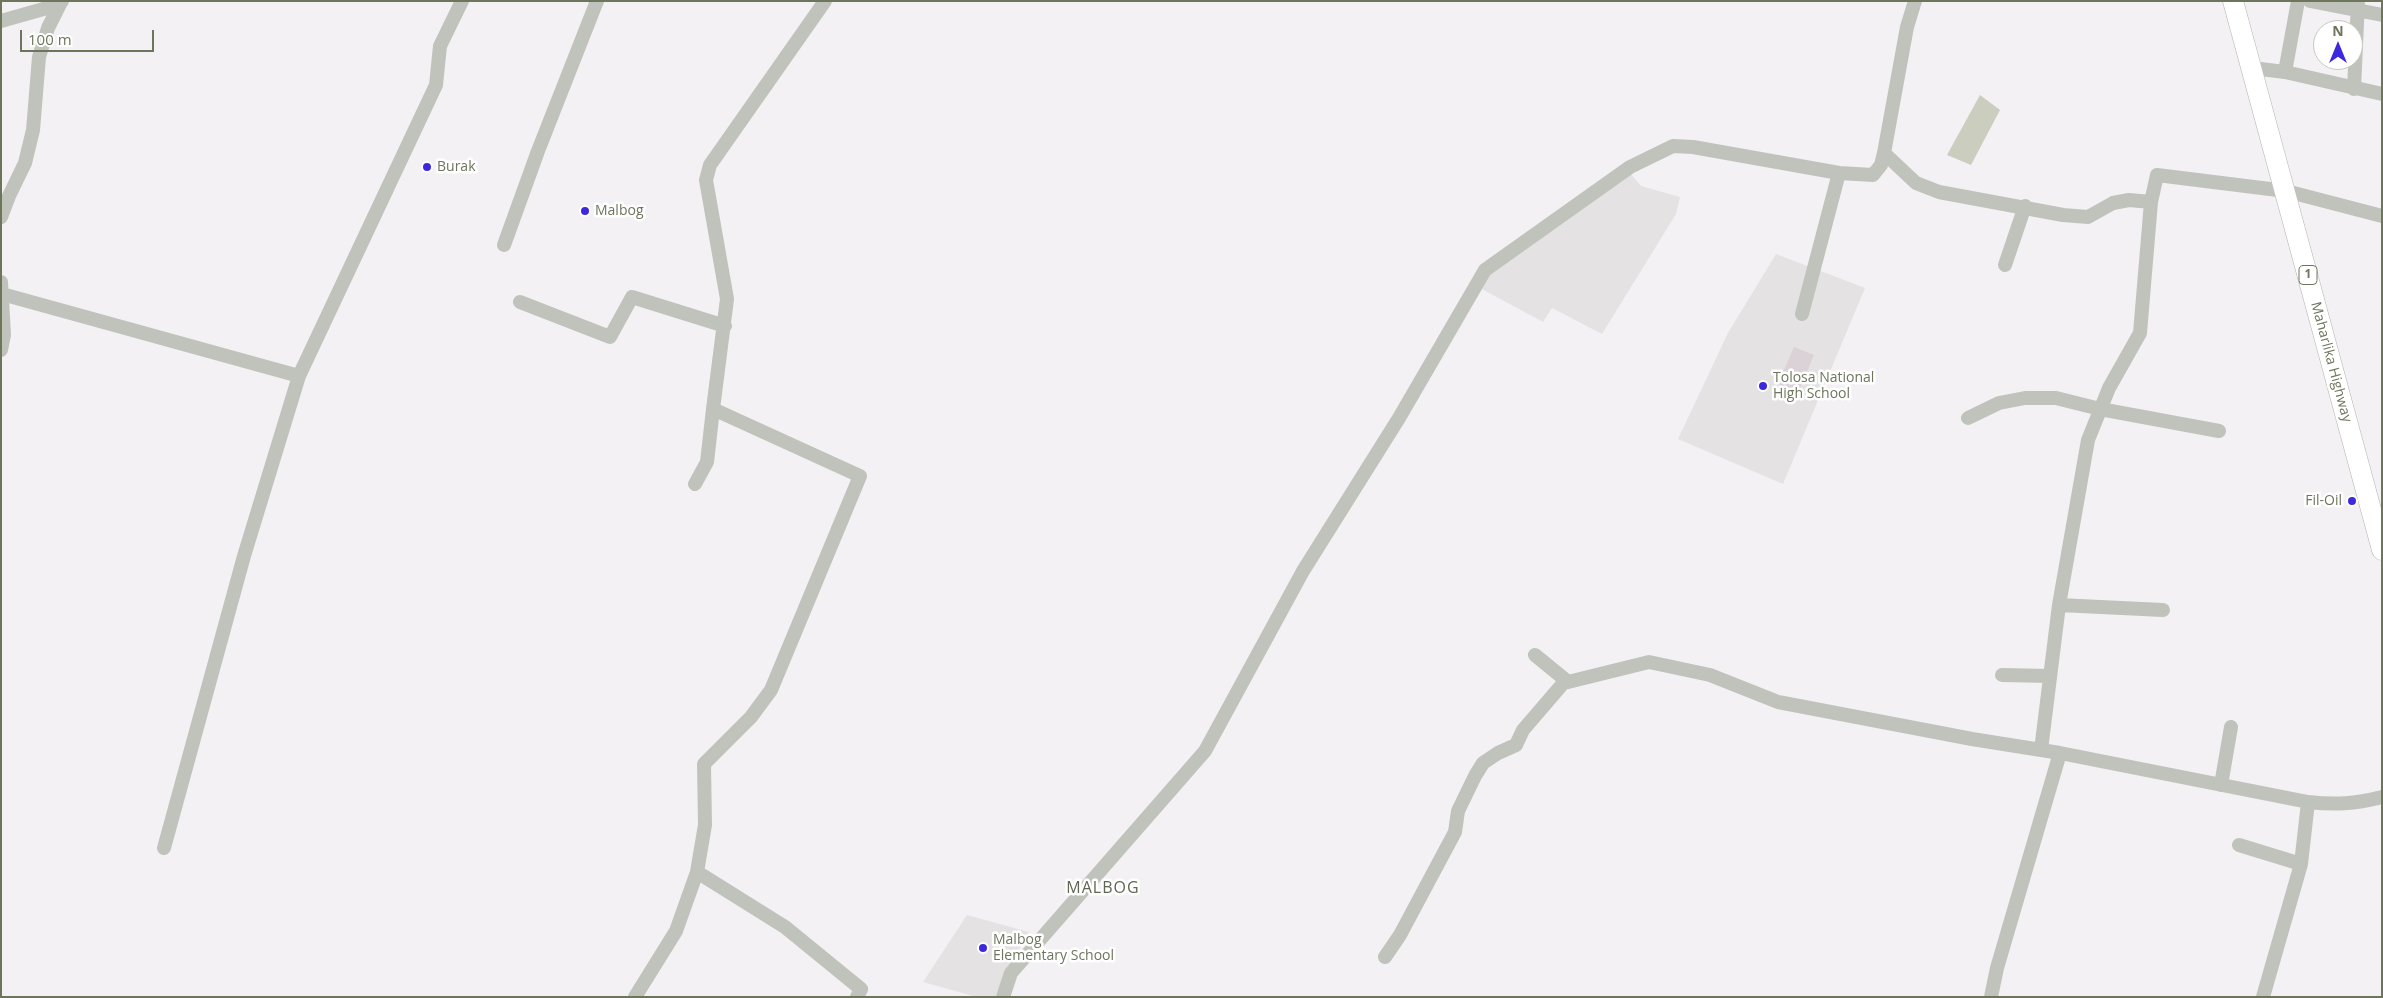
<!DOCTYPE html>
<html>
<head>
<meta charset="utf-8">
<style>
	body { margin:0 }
	#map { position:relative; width:2383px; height:998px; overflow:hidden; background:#f4f1f4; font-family:"Open Sans",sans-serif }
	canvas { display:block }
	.frame { position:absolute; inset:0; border:2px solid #6d765c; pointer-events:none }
	.north { position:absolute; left:2313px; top:20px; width:50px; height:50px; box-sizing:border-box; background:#fff; border:1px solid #c5c8be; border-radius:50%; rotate:0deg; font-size:14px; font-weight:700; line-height:20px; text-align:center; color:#6d765c }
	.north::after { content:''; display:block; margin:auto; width:18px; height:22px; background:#3e28dd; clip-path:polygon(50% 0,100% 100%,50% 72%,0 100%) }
	.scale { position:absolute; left:20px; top:30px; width:134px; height:22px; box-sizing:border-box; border:2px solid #6d765c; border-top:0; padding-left:6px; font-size:15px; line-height:18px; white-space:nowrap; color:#6d765c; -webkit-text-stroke:4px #fff; paint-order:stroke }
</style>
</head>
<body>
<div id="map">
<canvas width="2383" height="998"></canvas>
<div class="frame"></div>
<div class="north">N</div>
<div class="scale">100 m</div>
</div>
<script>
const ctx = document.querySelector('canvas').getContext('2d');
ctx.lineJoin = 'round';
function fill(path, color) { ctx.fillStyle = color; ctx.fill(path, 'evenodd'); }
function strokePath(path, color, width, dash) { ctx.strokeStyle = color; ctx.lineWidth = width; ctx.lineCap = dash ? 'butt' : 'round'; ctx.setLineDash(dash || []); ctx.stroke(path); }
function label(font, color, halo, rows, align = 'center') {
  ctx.font = font + ' "Open Sans",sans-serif'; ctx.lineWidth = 5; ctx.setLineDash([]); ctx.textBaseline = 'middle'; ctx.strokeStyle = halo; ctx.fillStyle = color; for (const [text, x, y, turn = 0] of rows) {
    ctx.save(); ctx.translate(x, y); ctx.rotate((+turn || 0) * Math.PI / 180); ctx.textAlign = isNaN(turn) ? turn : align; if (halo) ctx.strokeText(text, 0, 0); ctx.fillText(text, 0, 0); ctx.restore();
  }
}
const built = new Path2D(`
	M1630,173L1641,186L1680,197L1676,214L1602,334L1552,308L1543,322L1480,288L1488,273Z
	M1776,254L1865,288L1783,484L1678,439L1728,333Z
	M967,915L1029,932L1011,963L995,997H977L923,982Z`);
const green = new Path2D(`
	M1794,347L1814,355L1798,392L1778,384Z`);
const water = new Path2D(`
	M1980,95L2000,110L1971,165L1947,155Z`);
const minor = new Path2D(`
	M825,1L710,165L706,180L727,299L713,409L860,476L771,690L751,717L704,764L705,825L697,872L785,927L861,989L857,997
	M2310,1L2382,15
	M1,21L47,8L62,1
	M2252,68L2285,72L2382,94
	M2285,72L2298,1
	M2354,89L2358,1
	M1884,153L1916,183L1939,192L2063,215L2088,217L2113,203L2129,200L2151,202
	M1,217L9,196L25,163L33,130L39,57L48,28L61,2
	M504,245L538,151L597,1
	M2005,265L2025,206
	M1,282L4,335L1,350
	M2,294L299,376
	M520,302L610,337L632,297L725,326
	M1802,314L1839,173
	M1968,418L1999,403L2025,398H2056L2100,409L2219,431
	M695,484L707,462L713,409
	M2059,605L2163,610
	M1535,655L1568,682L1649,662L1710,675L1778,702L1972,739L2060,753L2308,802C2336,805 2354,804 2382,797
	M2002,675L2050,676
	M2041,750L2059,605L2088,440L2109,388L2140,333L2151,202L2157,175L2286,191L2382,216
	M2221,785L2231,727
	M2239,845L2301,864
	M164,848L244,556L299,376L436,85L440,46L462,1
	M1385,957L1400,935L1455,832L1458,811L1475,776L1483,763L1498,753L1516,745L1523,730L1566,680
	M635,997L676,931L697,872
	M1003,997L1011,973L1205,751L1303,571L1399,418L1485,270L1630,167L1673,146L1693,147L1839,173L1873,175L1881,165L1884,153L1907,27L1915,1
	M1991,997L1997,968L2060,753
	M2263,997L2301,864L2308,802`);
const highway = new Path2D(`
	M2233,1L2382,550`);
const markers = [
	[427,167,5,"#3e28dd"],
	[585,211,5,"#3e28dd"],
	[1763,386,5,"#3e28dd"],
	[2352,501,5,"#3e28dd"],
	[983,948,5,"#3e28dd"]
];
const shields = [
	[2308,275,18]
];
const shieldNames = [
	["1",2308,275]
];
const poiNames = [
	["Burak",437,167],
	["Malbog",595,211],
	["Tolosa National",1773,378],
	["High School",1773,394],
	["Fil-Oil",2342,501,"right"],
	["Malbog",993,940],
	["Elementary School",993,956]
];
const streetNames = [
	["Maharlika Highway",2331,362,75]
];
const quarterNames = [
	["MALBOG",1103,888]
];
fill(built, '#e4e2e2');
fill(green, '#dbd2d7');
fill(water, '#cbcdbf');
strokePath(highway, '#b2b5ad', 21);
strokePath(minor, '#c0c3bb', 14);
strokePath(highway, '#fff', 20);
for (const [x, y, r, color] of markers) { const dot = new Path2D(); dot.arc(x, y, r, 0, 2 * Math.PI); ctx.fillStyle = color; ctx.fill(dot); strokePath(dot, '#fff', 2); }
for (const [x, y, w] of shields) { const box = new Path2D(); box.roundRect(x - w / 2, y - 9.5, w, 19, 4); ctx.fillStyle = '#fff'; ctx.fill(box); strokePath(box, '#6d765c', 1); }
label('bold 12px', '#6d765c', null, shieldNames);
label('14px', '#6d765c', '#fff', poiNames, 'left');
label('14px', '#6d765c', '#fff', streetNames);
ctx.letterSpacing = '1px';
label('16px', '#5f6652', '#fff', quarterNames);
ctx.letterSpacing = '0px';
</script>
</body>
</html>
